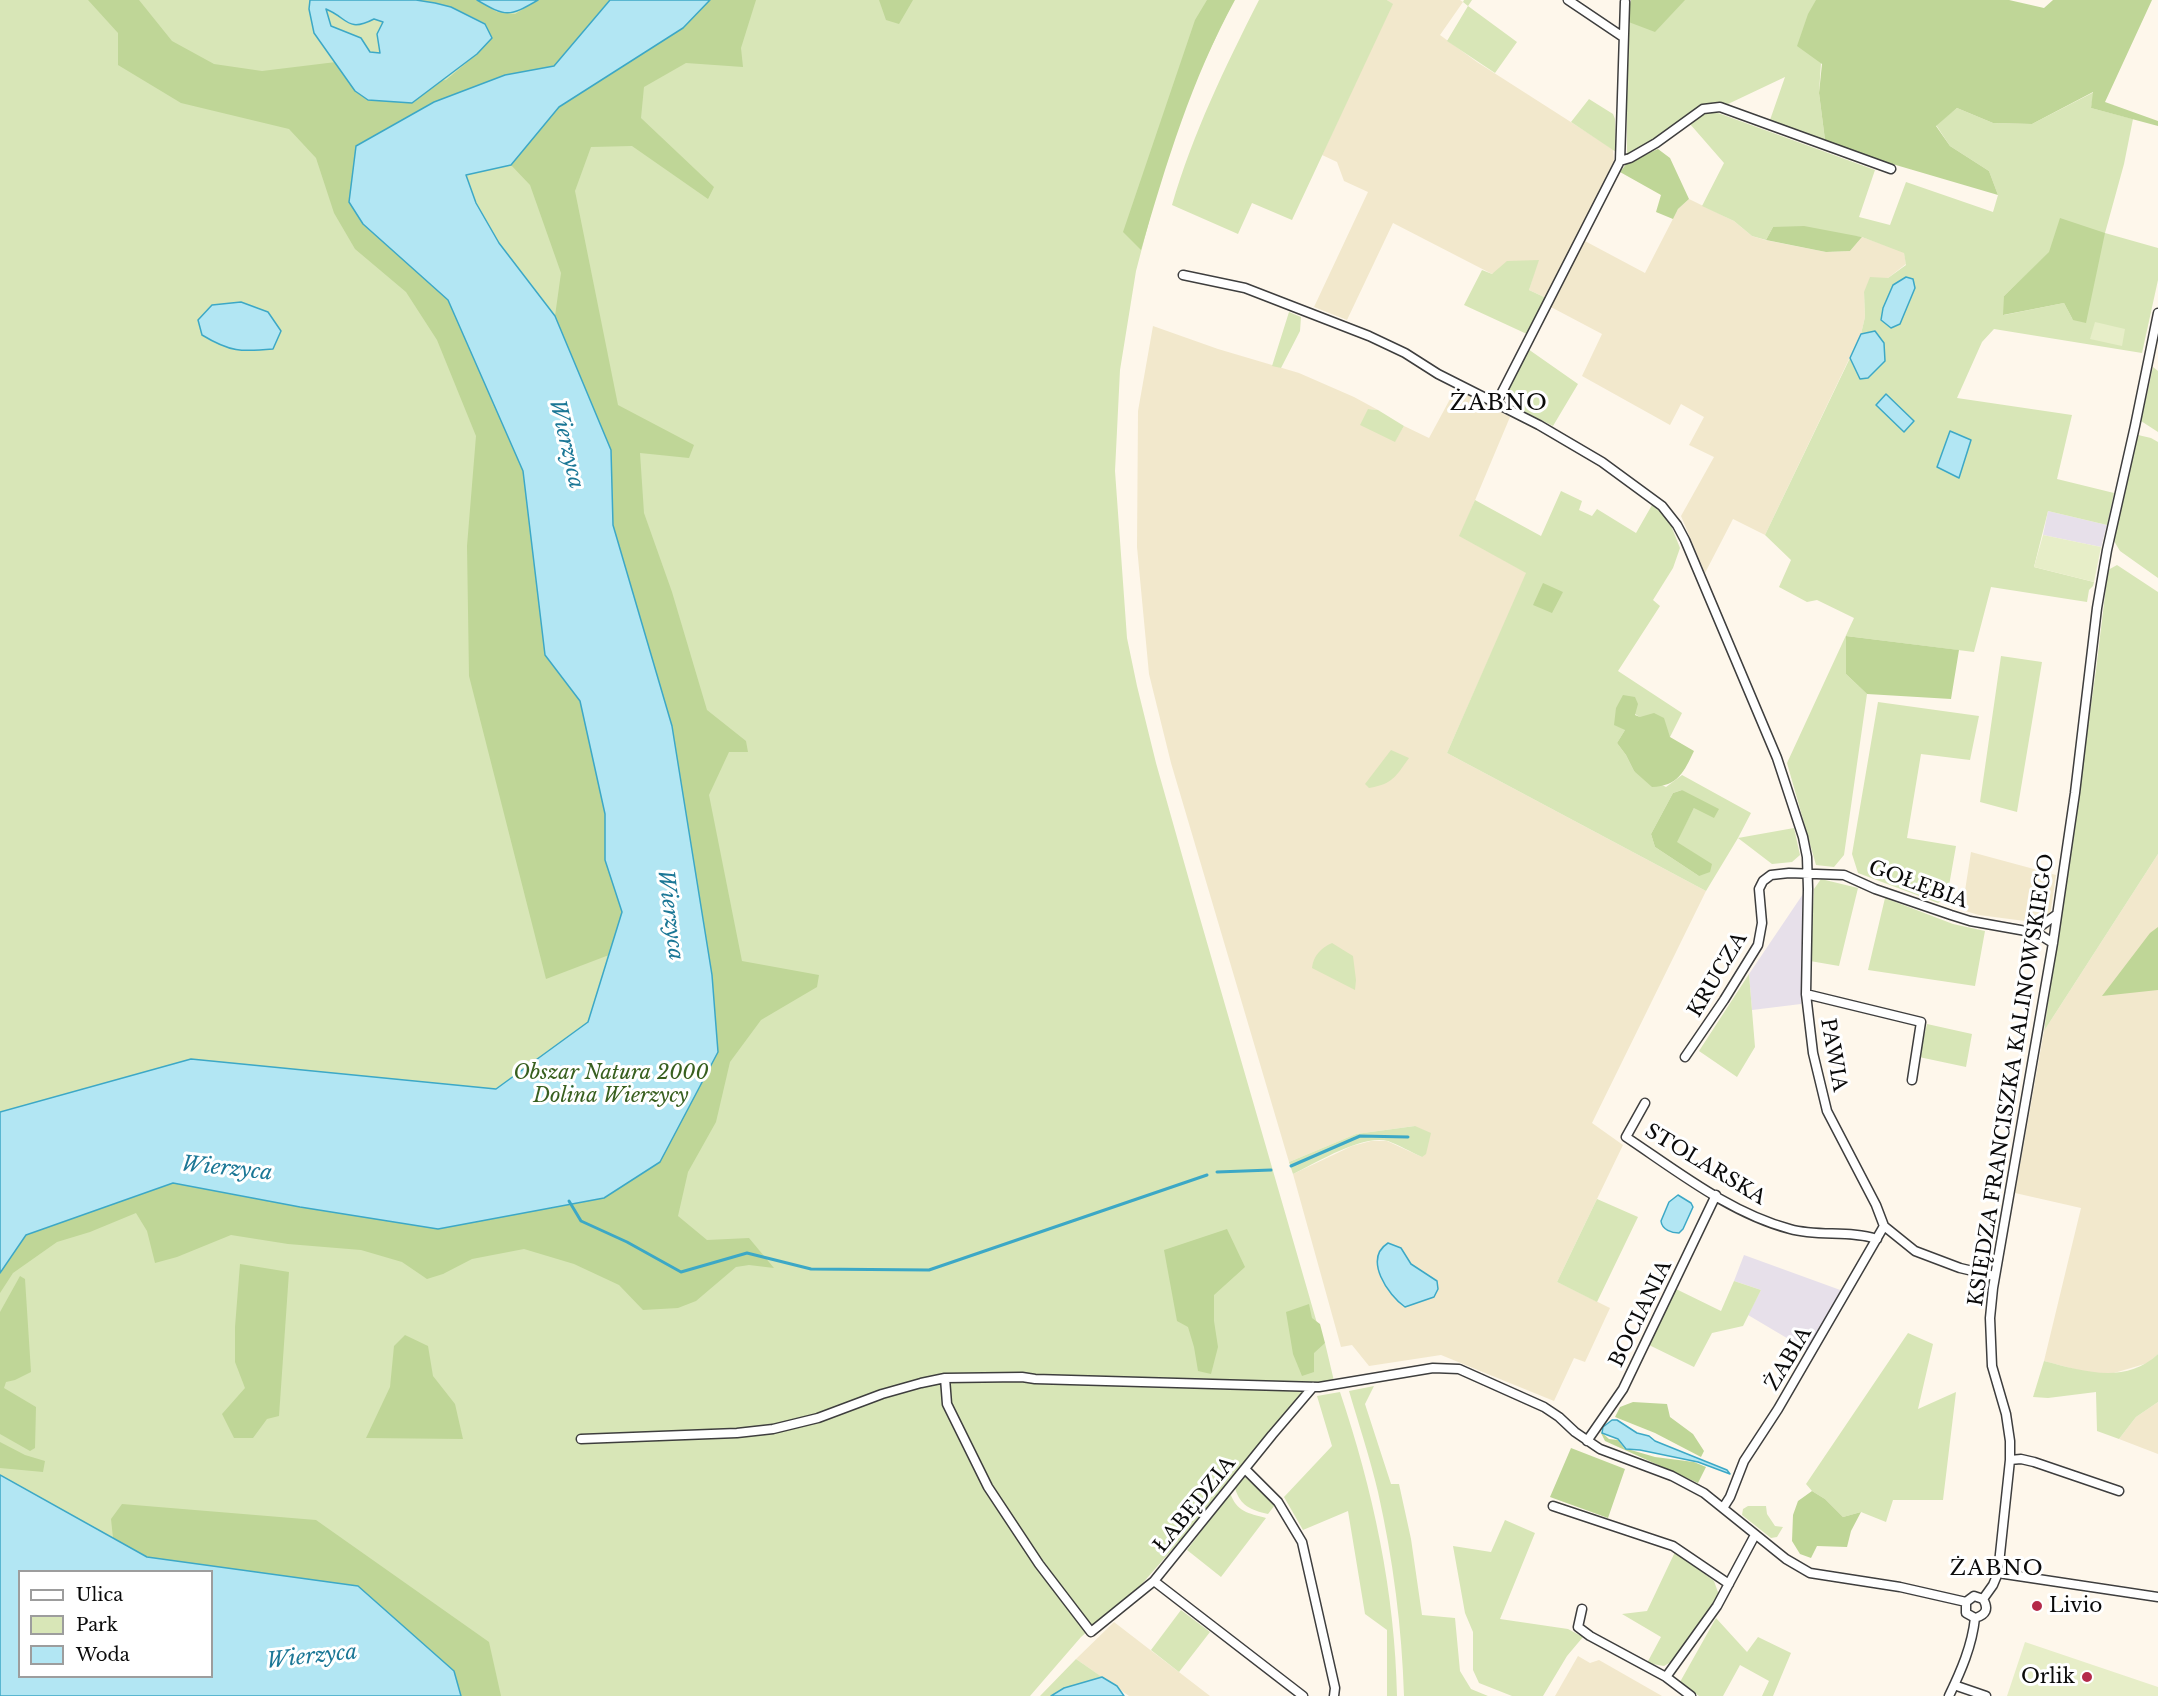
<!DOCTYPE html>
<html>
<head>
<meta charset="utf-8">
<style>
	body { margin:0 }
	#map { position:relative; width:2158px; height:1696px; overflow:hidden; background:#fef7eb; font-family:"Libre Baskerville",serif }
	canvas { display:block }
	.legend { position:absolute; left:18px; top:1570px; width:195px; height:108px; box-sizing:border-box; background:#fff; border:2px solid #9d9d9d; margin:0; padding:8px 10px; list-style:none; font-size:18px; color:#0b0b0b }
	.legend li { display:flex; align-items:center; gap:12px; height:30px }
	.legend b { width:30px; border:2px solid #9d9d9d }
</style>
</head>
<body>
<div id="map">
<canvas width="2158" height="1696"></canvas>
<ul class="legend">
<li><b style="height:8px;background:#fff"></b>Ulica</li>
<li><b style="height:16px;background:#d8e6b7"></b>Park</li>
<li><b style="height:16px;background:#b2e6f3"></b>Woda</li>
</ul>
</div>
<script>
const ctx = document.querySelector('canvas').getContext('2d');
ctx.lineJoin = 'round';
function fill(path, color) { ctx.fillStyle = color; ctx.fill(path, 'evenodd'); }
function strokePath(path, color, width, dash) { ctx.strokeStyle = color; ctx.lineWidth = width; ctx.lineCap = dash ? 'butt' : 'round'; ctx.setLineDash(dash || []); ctx.stroke(path); }
function label(font, color, halo, rows, align = 'center') {
  ctx.font = font + ' "Libre Baskerville",serif'; ctx.lineWidth = 6; ctx.setLineDash([]); ctx.textBaseline = 'middle'; ctx.strokeStyle = halo; ctx.fillStyle = color; for (const [text, x, y, turn = 0] of rows) {
    ctx.save(); ctx.translate(x, y); ctx.rotate((+turn || 0) * Math.PI / 180); ctx.textAlign = isNaN(turn) ? turn : align; if (halo) ctx.strokeText(text, 0, 0); ctx.fillText(text, 0, 0); ctx.restore();
  }
}
const industrial = new Path2D(`
	M2048,511L2107,525L2101,547L2043,535Z
	M1803,894L1801,1004L1752,1010L1749,974Z
	M1744,1255L1843,1291L1807,1350L1748,1315L1761,1290L1734,1281Z`);
const farmland = new Path2D(`
	M1387,0H1460L1463,2L1440,35L1477,62L1613,149L1614,161L1546,298L1529,290L1538,260L1492,274L1393,223L1347,320L1314,307L1368,192L1344,181L1337,162L1322,155L1392,4Z
	M1689,199L1734,221L1752,236L1765,240L1826,252L1850,251L1862,237L1904,252L1906,264L1888,278L1864,292L1865,317L1861,334L1765,535L1733,519L1705,573L1681,516L1714,457L1689,445L1704,417L1681,404L1670,425L1582,376L1602,334L1549,306L1583,240L1645,273L1678,209Z
	M1153,326L1218,349L1299,373L1354,397L1378,410L1368,409L1395,441L1404,426L1429,438L1456,388L1510,417L1460,536L1527,573L1447,753L1706,891L1592,1123L1623,1145L1557,1282L1610,1308L1585,1362L1574,1358L1554,1401L1441,1355L1369,1366L1352,1345L1341,1347L1293,1174L1352,1146L1371,1141H1387L1422,1157L1415,1126L1356,1134L1289,1162L1171,763L1149,674L1137,547L1138,411Z
	M1971,852L2056,875L2050,916L2040,923L1979,915L1962,910Z
	M2158,854V1354L2148,1363L2114,1373H2089L2044,1361L2081,1208L2015,1193L2044,1031Z
	M2158,1402V1454L2119,1439L2136,1417Z
	M1114,1622L1210,1696H1129L1076,1659Z
	M1578,1656L1590,1663L1599,1660L1662,1696H1555Z`);
const green = new Path2D(`
	M0,0H1234L1193,85L1163,168L1136,271L1120,370L1115,471L1127,638L1137,686L1156,763L1193,894L1323,1344L1325,1343L1334,1381L1317,1383L1300,1395L1198,1520L1141,1585L1081,1637L1030,1696H0ZM20,1572H212V1676H20Z
	M1259,0H1387L1393,4L1292,220L1252,203L1238,234L1172,205C1193,133 1225,67 1259,0Z
	M1464,0H1472L1468,6L1517,42L1495,73L1447,41L1468,6L1463,2Z
	M1631,0H1976L1821,63L1819,93L1825,140L1770,120L1785,77L1709,113H1718L1875,170L1859,217L1890,225L1906,182L1993,212L1998,195L1989,171L1950,146L1936,125L1957,108L1993,123L2032,124L2094,92L2091,108L2133,119L2124,164L2105,233L2158,248V280L2142,353L1994,329L1982,342L1957,398L2072,415L2057,479L2114,493L2107,525L2048,511L2034,567L2094,582L2093,586L2089,590L2087,602L1991,587L1974,652L1846,636V674L1867,694L1844,855L1834,867L1816,865L1787,763L1854,618L1817,600L1807,602L1779,587L1791,560L1765,535L1850,358L1857,370L1875,331L1861,334L1865,317L1864,292L1870,277L1888,278L1906,265L1904,253L1862,237L1773,227L1766,240L1752,236L1734,221L1702,206L1724,163L1690,124L1700,117L1653,140L1627,156V39ZM2050,252L2073,320L2064,303L2004,315V296Z
	M1589,99L1613,114L1615,119L1616,152L1571,122Z
	M1539,260L1529,290L1546,298L1529,335L1464,305L1482,270L1492,274L1507,261Z
	M1289,312L1301,317L1300,331L1281,368L1272,366Z
	M1528,349L1578,384L1553,426L1511,405L1507,391Z
	M2153,367L2158,371V432L2141,421Z
	M1368,409L1378,410L1404,426L1395,442L1360,425Z
	M2138,435L2151,438L2158,442V578L2120,551L2114,541Z
	M1561,491L1582,501L1579,510L1592,516L1597,509L1636,533L1652,505L1668,518L1680,548L1673,568L1653,600L1660,606L1618,671L1682,713L1670,737L1635,714L1617,743L1626,755L1634,771L1666,787L1682,775L1751,813L1738,838L1794,828L1800,855L1792,862L1772,864L1738,838L1706,891L1447,753L1526,573L1459,536L1475,500L1541,536ZM1682,790L1694,808L1676,842L1699,876L1655,847L1651,834L1673,793Z
	M2117,565L2158,592V854L2044,1031L2096,670L2108,570Z
	M2001,656L2042,662L2017,812L1980,802Z
	M1878,702L1979,716L1970,760L1921,754L1907,838L1956,846L1947,897L1938,903L1858,873L1852,854Z
	M1391,750L1409,758C1396,776 1393,784 1369,788L1365,784Z
	M1821,879L1858,888L1839,966L1810,961L1814,889Z
	M1885,898L1953,924L1985,931L1975,986L1868,970Z
	M1332,943L1353,956L1356,980L1355,990L1312,968C1313,956 1322,947 1332,943Z
	M1749,974L1755,1047L1737,1077L1699,1051Z
	M1927,1024L1972,1034L1966,1067L1919,1057Z
	M1415,1126L1431,1133L1426,1154L1422,1157C1411,1152 1399,1145 1388,1141C1362,1134 1316,1163 1293,1174L1289,1162L1356,1134Z
	M1597,1199L1638,1217L1597,1302L1557,1282Z
	M1734,1281L1761,1290L1743,1326L1712,1333L1694,1367L1649,1345L1676,1289L1721,1311Z
	M1908,1333L1933,1344L1918,1409L1956,1392L1943,1500H1893L1886,1522L1861,1512L1843,1517L1825,1499L1812,1491L1806,1484Z
	M2158,1354V1402L2136,1417L2119,1439L2097,1431L2096,1392L2048,1398L2033,1397L2044,1361C2083,1371 2125,1385 2158,1354Z
	M1374,1386L1365,1404L1391,1484H1399L1411,1539L1422,1615L1455,1618L1460,1671L1471,1689L1488,1696H1404C1402,1628 1393,1559 1378,1492C1370,1458 1359,1425 1349,1391Z
	M1340,1392C1373,1490 1395,1592 1397,1696H1387V1630L1365,1614L1348,1511L1303,1530L1284,1497L1332,1446L1317,1396Z
	M1245,1477L1275,1505L1268,1514C1251,1510 1240,1506 1235,1488Z
	M1230,1493C1237,1512 1248,1513 1266,1518L1221,1577L1187,1550Z
	M1748,1506H1766L1767,1514L1775,1526L1783,1527L1777,1537L1771,1538L1742,1515L1743,1509Z
	M1505,1520L1535,1533L1500,1619L1568,1629L1583,1637L1567,1656L1543,1696H1512L1479,1683L1473,1670V1632L1465,1613L1453,1546L1491,1552Z
	M1675,1552L1714,1581L1719,1595L1676,1659L1664,1666L1647,1663L1661,1637L1622,1614L1647,1611Z
	M1181,1610L1210,1632L1179,1672L1151,1650Z
	M1716,1618L1747,1652L1758,1637L1791,1653L1773,1696H1762L1769,1681L1740,1665L1723,1696H1699L1680,1682Z
	M1076,1659L1102,1677L1064,1688L1051,1696H1040Z`);
const forest = new Path2D(`
	M88,0H139L172,41L214,64L262,71L336,62L355,91L446,80L477,54L492,38L485,23L451,7L416,0H477L497,12L515,14L538,0H610L554,66L505,75L363,224L448,300L523,471L545,655L580,701L605,814V860L622,912L609,955L546,979L469,676L467,546L476,436L437,340L406,292L355,249L334,213L316,158L289,129L181,103L118,65V33Z
	M710,0H756L741,48L743,67L686,63L644,87L641,118L714,187L708,199L632,146L591,147L575,191L618,405L694,445L689,458L640,453L644,513L672,592L707,710L746,741L748,752H729L709,795L742,961L819,975L817,987L761,1020L730,1062L716,1122L688,1172L678,1216L707,1240L749,1238L774,1268L749,1265L736,1267L696,1301L678,1308L643,1310L619,1285L574,1264L524,1249L472,1259L443,1274L427,1279L402,1262L361,1250L288,1244L231,1235L177,1257L155,1263L147,1231L136,1213L90,1232L57,1242L13,1273L0,1293V1273L26,1235L173,1183L300,1207L604,1198L660,1162L718,1052L712,975L672,726L613,525L611,450L555,316L561,273L530,185L511,165L559,107L683,28Z
	M879,0H913L899,24L886,20Z
	M1207,0H1235C1192,78 1166,164 1141,250L1123,232L1195,20Z
	M1631,0H1685L1655,32L1626,21Z
	M1816,0H2009L2044,8L2053,0H2152L2105,102L2158,121V126L2091,108L2093,92L2032,124L1993,123L1957,108L1936,126L1950,146L1989,171L1998,195L1872,158L1825,140L1819,93L1822,64L1797,46L1808,14Z
	M1658,149L1670,158L1689,199L1678,209L1673,219L1656,212L1661,195L1620,172L1627,163Z
	M2060,218L2105,233L2086,323L2073,320L2064,303L2003,315L2004,296L2049,252Z
	M1804,226L1862,237L1850,251L1826,252L1766,240L1773,227Z
	M1543,583L1563,592L1552,613L1533,605Z
	M1846,636L1959,650L1951,699L1867,694L1846,674Z
	M1623,695L1635,697L1638,704L1635,715L1640,717L1654,713L1664,718L1670,737L1694,751C1684,772 1678,786 1652,787L1634,771L1626,755L1617,743L1625,730L1614,725L1616,708Z
	M1682,790L1719,809L1714,818L1694,808L1677,842L1712,864L1710,872L1699,876L1655,847L1651,834L1673,793Z
	M2158,927V990L2102,996L2150,933Z
	M1227,1229L1245,1267L1214,1295V1321L1218,1347L1211,1374L1198,1371L1194,1347L1188,1327L1177,1321L1164,1250Z
	M240,1264L289,1272L279,1416L267,1419L253,1438H234L222,1414L245,1388L235,1362V1327Z
	M20,1276L25,1279L31,1372L15,1380L6,1382L4,1388L36,1407L35,1448L30,1451L0,1434V1312Z
	M1309,1304L1312,1318L1320,1324L1325,1343L1314,1353V1372L1302,1376L1293,1354L1286,1312Z
	M405,1335L428,1346L433,1376L455,1404L463,1439L366,1438L390,1387L394,1346Z
	M1633,1402L1667,1404L1670,1417L1693,1434L1704,1451L1701,1457L1655,1433L1615,1417L1620,1407Z
	M1600,1431L1609,1439L1618,1440L1624,1448L1655,1457L1694,1462L1706,1467L1698,1483L1605,1441Z
	M0,1442L25,1455L45,1461L43,1472L0,1468Z
	M1571,1448L1625,1469L1608,1518L1550,1497Z
	M1812,1491L1825,1499L1843,1517L1861,1512L1851,1531L1847,1547L1817,1546L1811,1558L1800,1554L1792,1541L1793,1515L1798,1501Z
	M122,1504L316,1520L489,1642L501,1696H461L454,1671L218,1568L147,1557L113,1538L111,1519Z`);
const pitch = new Path2D(`
	M2095,322L2125,329L2122,346L2090,339Z
	M2043,535L2101,547L2094,582L2034,567Z
	M2025,1642L2158,1687V1696H2007Z`);
const water = new Path2D(`
	M310,0H416L435,3L451,7L485,24L492,38L477,54L412,103L368,100L355,91L314,33L309,9ZM326,9C348,18 347,33 374,19L383,22L377,34L380,53L370,52L361,38L331,26Z
	M477,0H538C509,17 506,17 477,0Z
	M610,0H710L683,28L559,107L511,165L466,175L476,203L499,243L555,316L611,450L613,525L672,726L712,975L718,1052L660,1162L604,1198L438,1229L300,1207L173,1183L26,1235L0,1273V1112L191,1059L496,1089L588,1022L622,912L605,860V814L580,701L545,655L523,471L448,300L363,224L349,202L356,146L434,102L505,75L554,66Z
	M1906,277L1913,279L1915,288L1900,324L1891,328L1881,320L1883,308L1893,285Z
	M241,302L268,312L281,331L273,349C241,352 230,352 202,335L198,320L212,305Z
	M1875,331L1884,343L1885,361L1868,378L1860,379L1850,358L1861,334Z
	M1886,394L1914,421L1904,432L1876,405Z
	M1950,431L1971,440L1959,478L1937,467Z
	M1678,1195L1691,1203L1693,1207L1683,1229L1679,1233C1672,1233 1662,1230 1661,1221L1669,1202Z
	M1388,1243L1401,1248L1411,1264L1437,1281L1438,1289L1434,1297L1405,1307C1388,1295 1363,1259 1388,1243Z
	M1612,1420H1617L1637,1433L1649,1436L1655,1441L1727,1470L1730,1474L1698,1462L1640,1450L1626,1449L1618,1439L1602,1433L1603,1427Z
	M0,1475L147,1557L358,1586L454,1671L461,1696H0ZM20,1572H212V1676H20Z
	M1102,1677L1117,1686L1124,1696H1051L1064,1688Z`);
const stream = new Path2D(`
	M1291,1166L1360,1136L1408,1137
	M1217,1172L1271,1170
	M569,1201L581,1221L627,1242L681,1272L747,1253L811,1269L929,1270L1207,1175`);
const minor = new Path2D(`
	M1568,0L1623,37
	M1620,161L1630,158L1656,143L1703,109L1720,107L1891,169
	M1183,275L1245,288L1369,336L1405,353L1438,374L1539,425L1602,462L1662,506L1677,525L1685,540L1777,758L1803,837L1807,857L1808,889L1806,994L1813,1053L1827,1111L1876,1205L1884,1226L1915,1251L1960,1268L1994,1276
	M1496,404L1620,161L1625,2
	M2028,929L2038,928L2056,915
	M1806,994L1921,1022L1912,1080
	M1685,1057L1724,1000L1758,945L1762,923L1759,889L1763,881L1771,875L1789,873L1844,875L1875,889L1951,915L1970,921L2037,933L2053,943
	M1645,1103L1626,1137C1677,1171 1730,1213 1790,1229C1818,1237 1849,1230 1877,1239
	M945,1378L947,1404L988,1487L1039,1564L1091,1632L1154,1581L1272,1435L1313,1387
	M581,1439L737,1433L773,1429L818,1418L882,1394L921,1383L945,1378L1022,1377L1035,1379L1319,1387L1433,1368L1459,1369L1544,1407L1559,1417L1575,1432L1600,1449L1672,1476L1704,1493L1786,1559L1810,1573L1900,1587L1966,1602
	M1587,1441L1623,1389L1716,1195
	M2010,1460L2021,1459L2034,1462L2119,1491
	M1245,1469L1278,1502L1302,1542L1335,1688L1334,1696
	M1553,1506L1673,1546L1729,1584
	M1723,1508L1730,1497L1744,1461L1778,1409L1884,1226
	M1998,1573L2158,1597
	M1154,1581L1303,1696
	M1983,1599L1993,1585L1998,1573L2010,1460V1441L2006,1414L1992,1366L1990,1318L1993,1288L2053,943L2075,793L2097,608L2107,550L2135,426L2158,313
	M1582,1609L1578,1627L1590,1636L1666,1677L1691,1696
	M1975,1618L1966,1613V1602L1974,1596L1983,1599
	M1975,1618C1986,1615 1989,1609 1983,1599
	M1666,1677L1717,1606L1755,1535
	M1954,1685L1986,1696
	M1949,1696C1961,1671 1972,1646 1975,1618`);
const markers = [
	[2037,1606,6,"#b42a4a"],
	[2087,1677,6,"#b42a4a"]
];
const streetNames = [
	["GOŁĘBIA",1918,885,20],
	["KRUCZA",1718,975,-59],
	["PAWIA",1833,1055,80],
	["KSIĘDZA FRANCISZKA KALINOWSKIEGO",2012,1080,-81],
	["STOLARSKA",1705,1165,31],
	["BOCIANIA",1641,1314,-64],
	["ŻABIA",1789,1359,-59],
	["ŁABĘDZIA",1195,1505,-51]
];
const parkNames = [
	["Obszar Natura 2000",611,1073],
	["Dolina Wierzycy",611,1096]
];
const poiNames = [
	["Livio",2049,1606],
	["Orlik",2075,1677,"right"]
];
const waterNames = [
	["Wierzyca",566,444,77],
	["Wierzyca",670,915,83],
	["Wierzyca",227,1169,6],
	["Wierzyca",312,1657,-6]
];
const neighbourhoodNames = [
	["ŻABNO",1997,1569]
];
const quarterNames = [
	["ŻABNO",1499,404]
];
fill(industrial, '#e7e0ea');
fill(farmland, '#f2e8cc');
fill(green, '#d8e6b7');
fill(forest, '#bfd697');
fill(pitch, '#e7eec8');
fill(water, '#b2e6f3');
strokePath(water, '#3ca8c6', 1.5);
strokePath(stream, '#3ca8c6', 3);
strokePath(minor, '#3e3e3e', 11);
strokePath(minor, '#fff', 8);
for (const [x, y, r, color] of markers) { const dot = new Path2D(); dot.arc(x, y, r, 0, 2 * Math.PI); ctx.fillStyle = color; ctx.fill(dot); strokePath(dot, '#fff', 2); }
label('20px', '#0b0b0b', '#fff', streetNames);
label('italic 20px', '#385f1f', '#fff', parkNames);
label('20px', '#0b0b0b', '#fff', poiNames, 'left');
label('italic 21px', '#1b7796', '#fff', waterNames);
ctx.letterSpacing = '1.5px';
label('21px', '#0b0b0b', '#fff', neighbourhoodNames);
ctx.letterSpacing = '0px';
ctx.letterSpacing = '1.5px';
label('22px', '#0b0b0b', '#fff', quarterNames);
ctx.letterSpacing = '0px';
</script>
</body>
</html>
